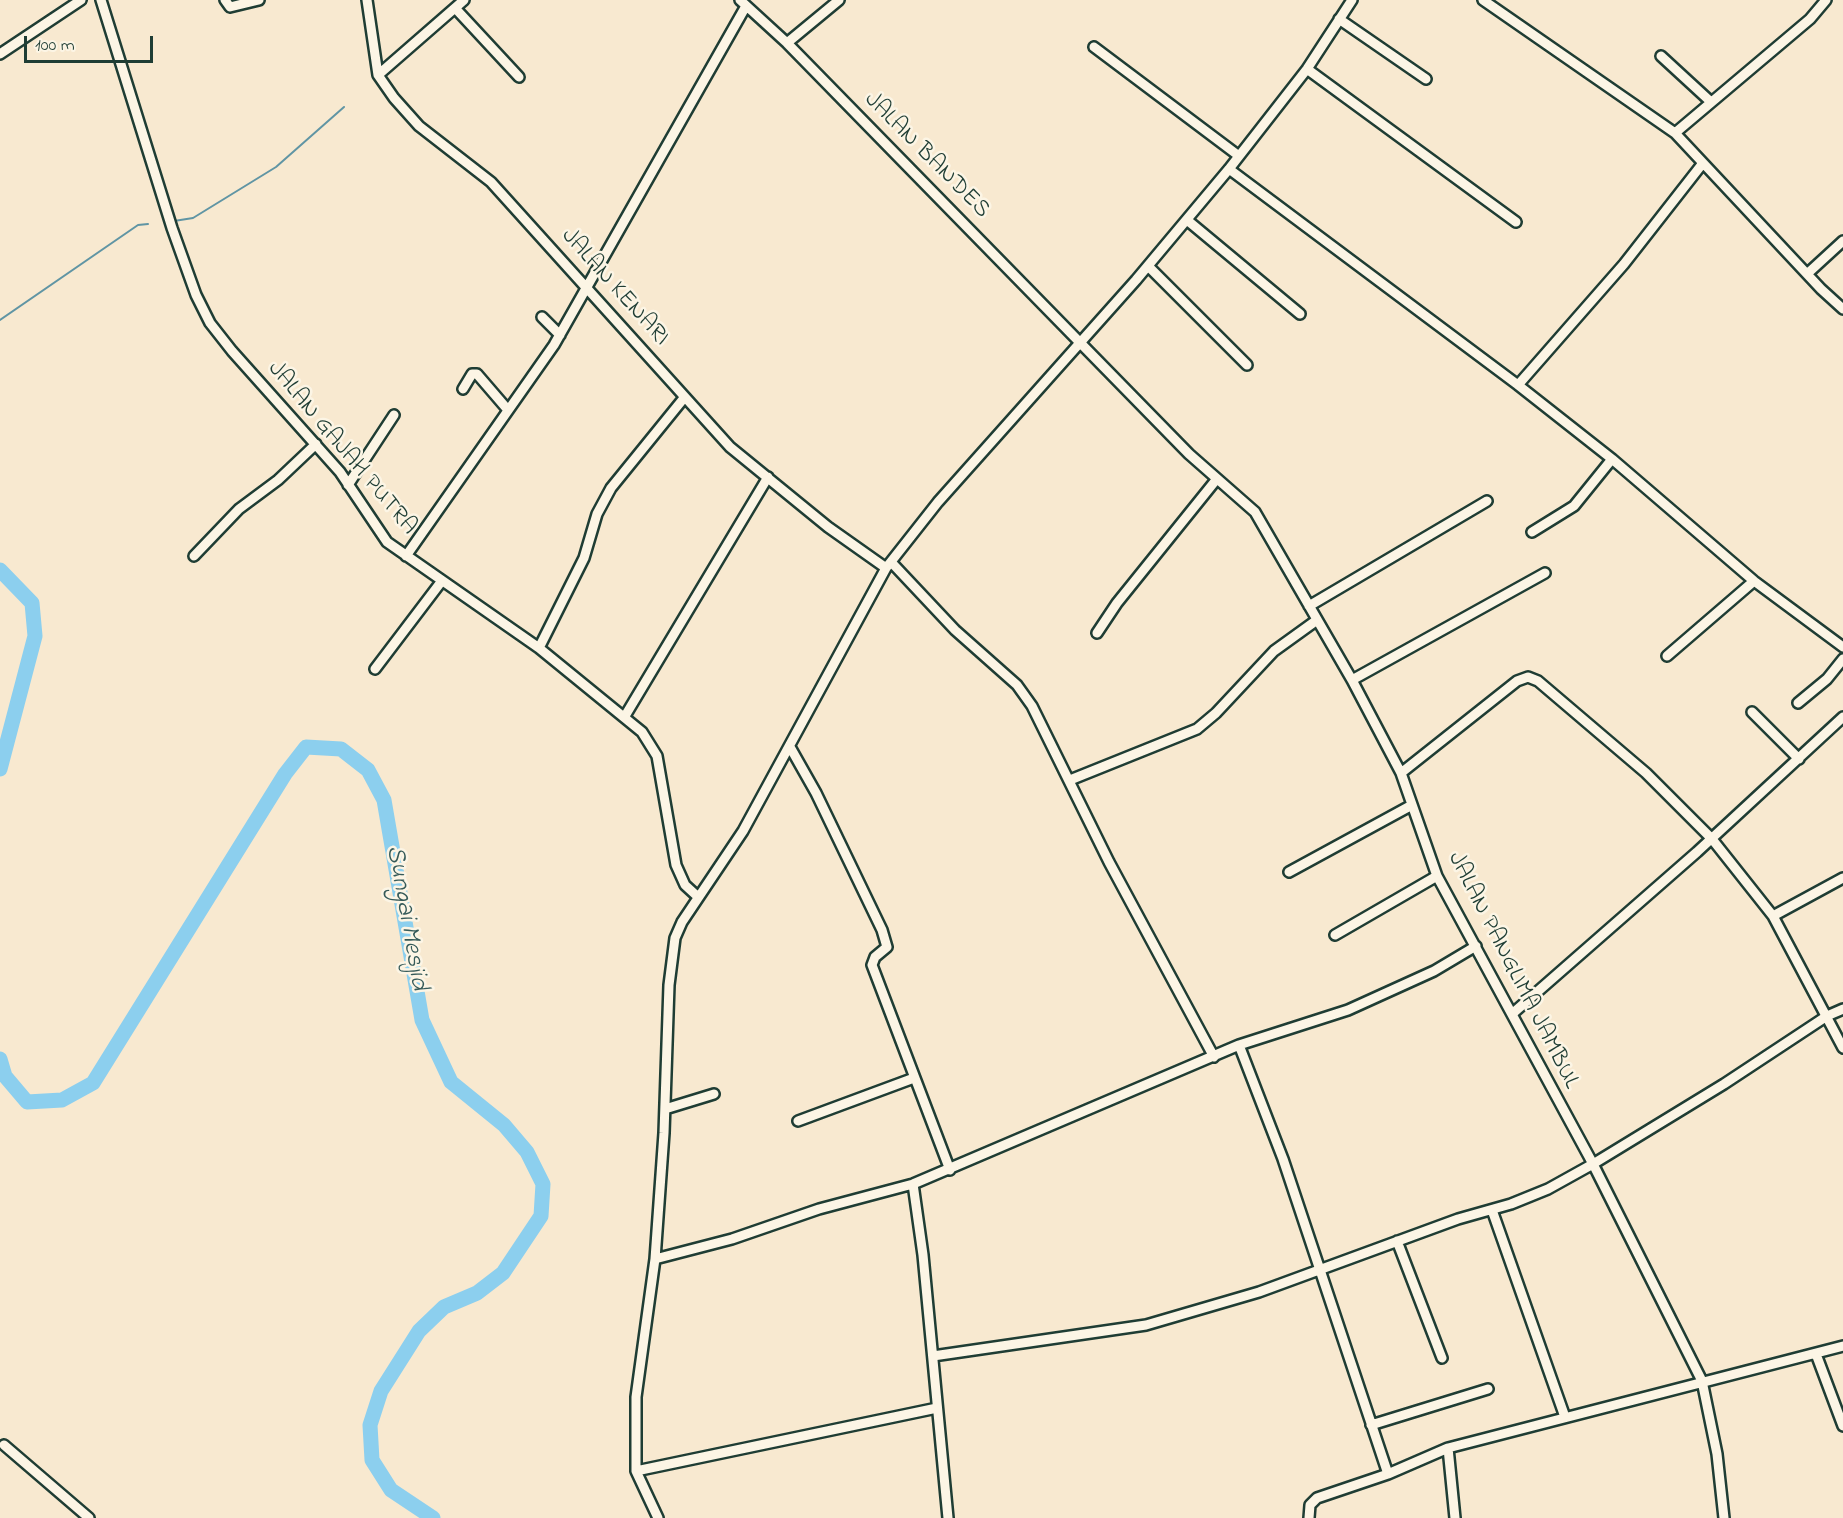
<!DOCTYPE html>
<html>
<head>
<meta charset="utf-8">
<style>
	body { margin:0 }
	#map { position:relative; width:1843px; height:1518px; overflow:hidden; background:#f8e9d0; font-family:"Indie Flower",sans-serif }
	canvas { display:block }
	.scale { position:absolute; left:24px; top:36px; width:129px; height:27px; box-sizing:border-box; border:3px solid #1f3d34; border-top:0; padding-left:8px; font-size:18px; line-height:21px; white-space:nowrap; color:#1f3d34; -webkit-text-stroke:4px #fcf5e5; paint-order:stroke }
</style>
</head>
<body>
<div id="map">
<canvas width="1843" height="1518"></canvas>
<div class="scale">100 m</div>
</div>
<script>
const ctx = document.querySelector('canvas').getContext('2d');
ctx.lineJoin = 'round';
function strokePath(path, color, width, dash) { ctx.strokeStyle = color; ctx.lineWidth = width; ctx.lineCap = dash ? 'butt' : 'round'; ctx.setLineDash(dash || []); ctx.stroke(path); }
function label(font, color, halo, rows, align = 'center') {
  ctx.font = font + ' "Indie Flower",sans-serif'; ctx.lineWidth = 5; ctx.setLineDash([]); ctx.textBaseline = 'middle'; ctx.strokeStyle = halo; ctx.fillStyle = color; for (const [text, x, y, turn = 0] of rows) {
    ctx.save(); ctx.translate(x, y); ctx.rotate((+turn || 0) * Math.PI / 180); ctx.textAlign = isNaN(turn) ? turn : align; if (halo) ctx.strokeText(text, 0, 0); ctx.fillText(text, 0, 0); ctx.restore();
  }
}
const stream = new Path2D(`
	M174,221L193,218L276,167L344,107
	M0,320L138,225L148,224`);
const river = new Path2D(`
	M0,570L32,603L35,636L0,769
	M0,1059L5,1076L27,1102L62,1100L93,1083L285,774L306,747L341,749L368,770L384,800L422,1020L451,1082L504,1125L527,1152L543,1184L541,1216L503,1273L477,1293L444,1307L419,1331L381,1391L370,1425L372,1460L391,1490L433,1518`);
const minor = new Path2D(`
	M101,0L172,228L196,295L210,323L232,351L340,472L387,542L539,648L642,732L657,756L676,865L685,885L697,896
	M225,0L230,7L259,0
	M367,0L378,75L394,98L419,126L491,182L730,447L828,527L886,568
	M740,0L787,43L1189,454L1255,512L1352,680L1401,773L1437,876L1593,1164L1702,1381L1717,1454L1724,1518
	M1483,0L1675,133L1821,289L1843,309
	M455,8L519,77
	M1339,19L1426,79
	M787,43L839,0
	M1094,47L1239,156
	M0,54L81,0
	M1661,56L1711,102
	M1307,69L1516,222
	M378,75L464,0
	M1675,133L1810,19L1826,0
	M1229,169L1518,385L1612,459L1754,581L1843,647
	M1187,220L1300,314
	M1148,266L1247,365
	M1807,274L1843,241
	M542,317L560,335
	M1518,385L1624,264L1703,163
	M463,389L472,374H477L508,410
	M348,485L394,415
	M1532,532L1574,506L1612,459
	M194,556L239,509L278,480L316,444
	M406,556L554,345L746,6
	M892,563L955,630L1017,685L1032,706L1109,862L1214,1057
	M1309,606L1487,501
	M1097,633L1117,603L1216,480
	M539,648L584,558L597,514L611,488L684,398
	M1667,656L1754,581
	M375,669L441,582
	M1352,680L1545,573
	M1798,703L1827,679L1843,659
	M1752,712L1799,759
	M625,716L768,477
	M790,747L816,793L882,930L887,947L875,957L872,965L950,1170
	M1401,773L1517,681L1528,677L1538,681L1646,773L1712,839L1773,916L1843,1048
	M1070,780L1197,729L1216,713L1274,651L1317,620
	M1289,872L1412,805
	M1773,916L1843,878
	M1335,935L1437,876
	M1512,1014L1697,852L1843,717
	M1239,1045L1283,1159L1388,1474
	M665,1109L714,1094
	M798,1121L914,1078
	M913,1184L923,1255L948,1518
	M1492,1210L1565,1417
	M1397,1241L1442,1358
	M655,1259L732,1239L819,1209L913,1184L1239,1045L1348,1010L1434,971L1476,946
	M1816,1354L1843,1426
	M933,1356L1146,1325L1259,1292L1458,1219L1511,1204L1548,1189L1593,1164L1724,1084L1827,1016L1843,1009
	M1371,1425L1488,1389
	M4,1445L89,1518
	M1448,1448L1455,1518
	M636,1471L937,1408
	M658,1518L636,1471V1397L655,1259L664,1133L669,985L675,938L682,922L743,831L886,568L938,502L1136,280L1229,169L1307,69L1352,0
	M1309,1518L1310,1505L1317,1498L1388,1474L1448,1448L1843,1346`);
const streetNames = [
	["JALAN BANDES",926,156,45],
	["JALAN KENARI",614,288,48],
	["JALAN GAJAH PUTRA",341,449,50],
	["JALAN PANGLIMA JAMBUL",1512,971,63]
];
const waterNames = [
	["Sungai Mesjid",405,918,80]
];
strokePath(stream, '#6095a4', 2);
strokePath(river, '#8ccfee', 15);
strokePath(minor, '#1f3d34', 14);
strokePath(minor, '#fcf5e5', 9);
label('24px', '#1f3d34', '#fcf5e5', streetNames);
label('italic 26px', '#355a59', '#fcf5e5', waterNames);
</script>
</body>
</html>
